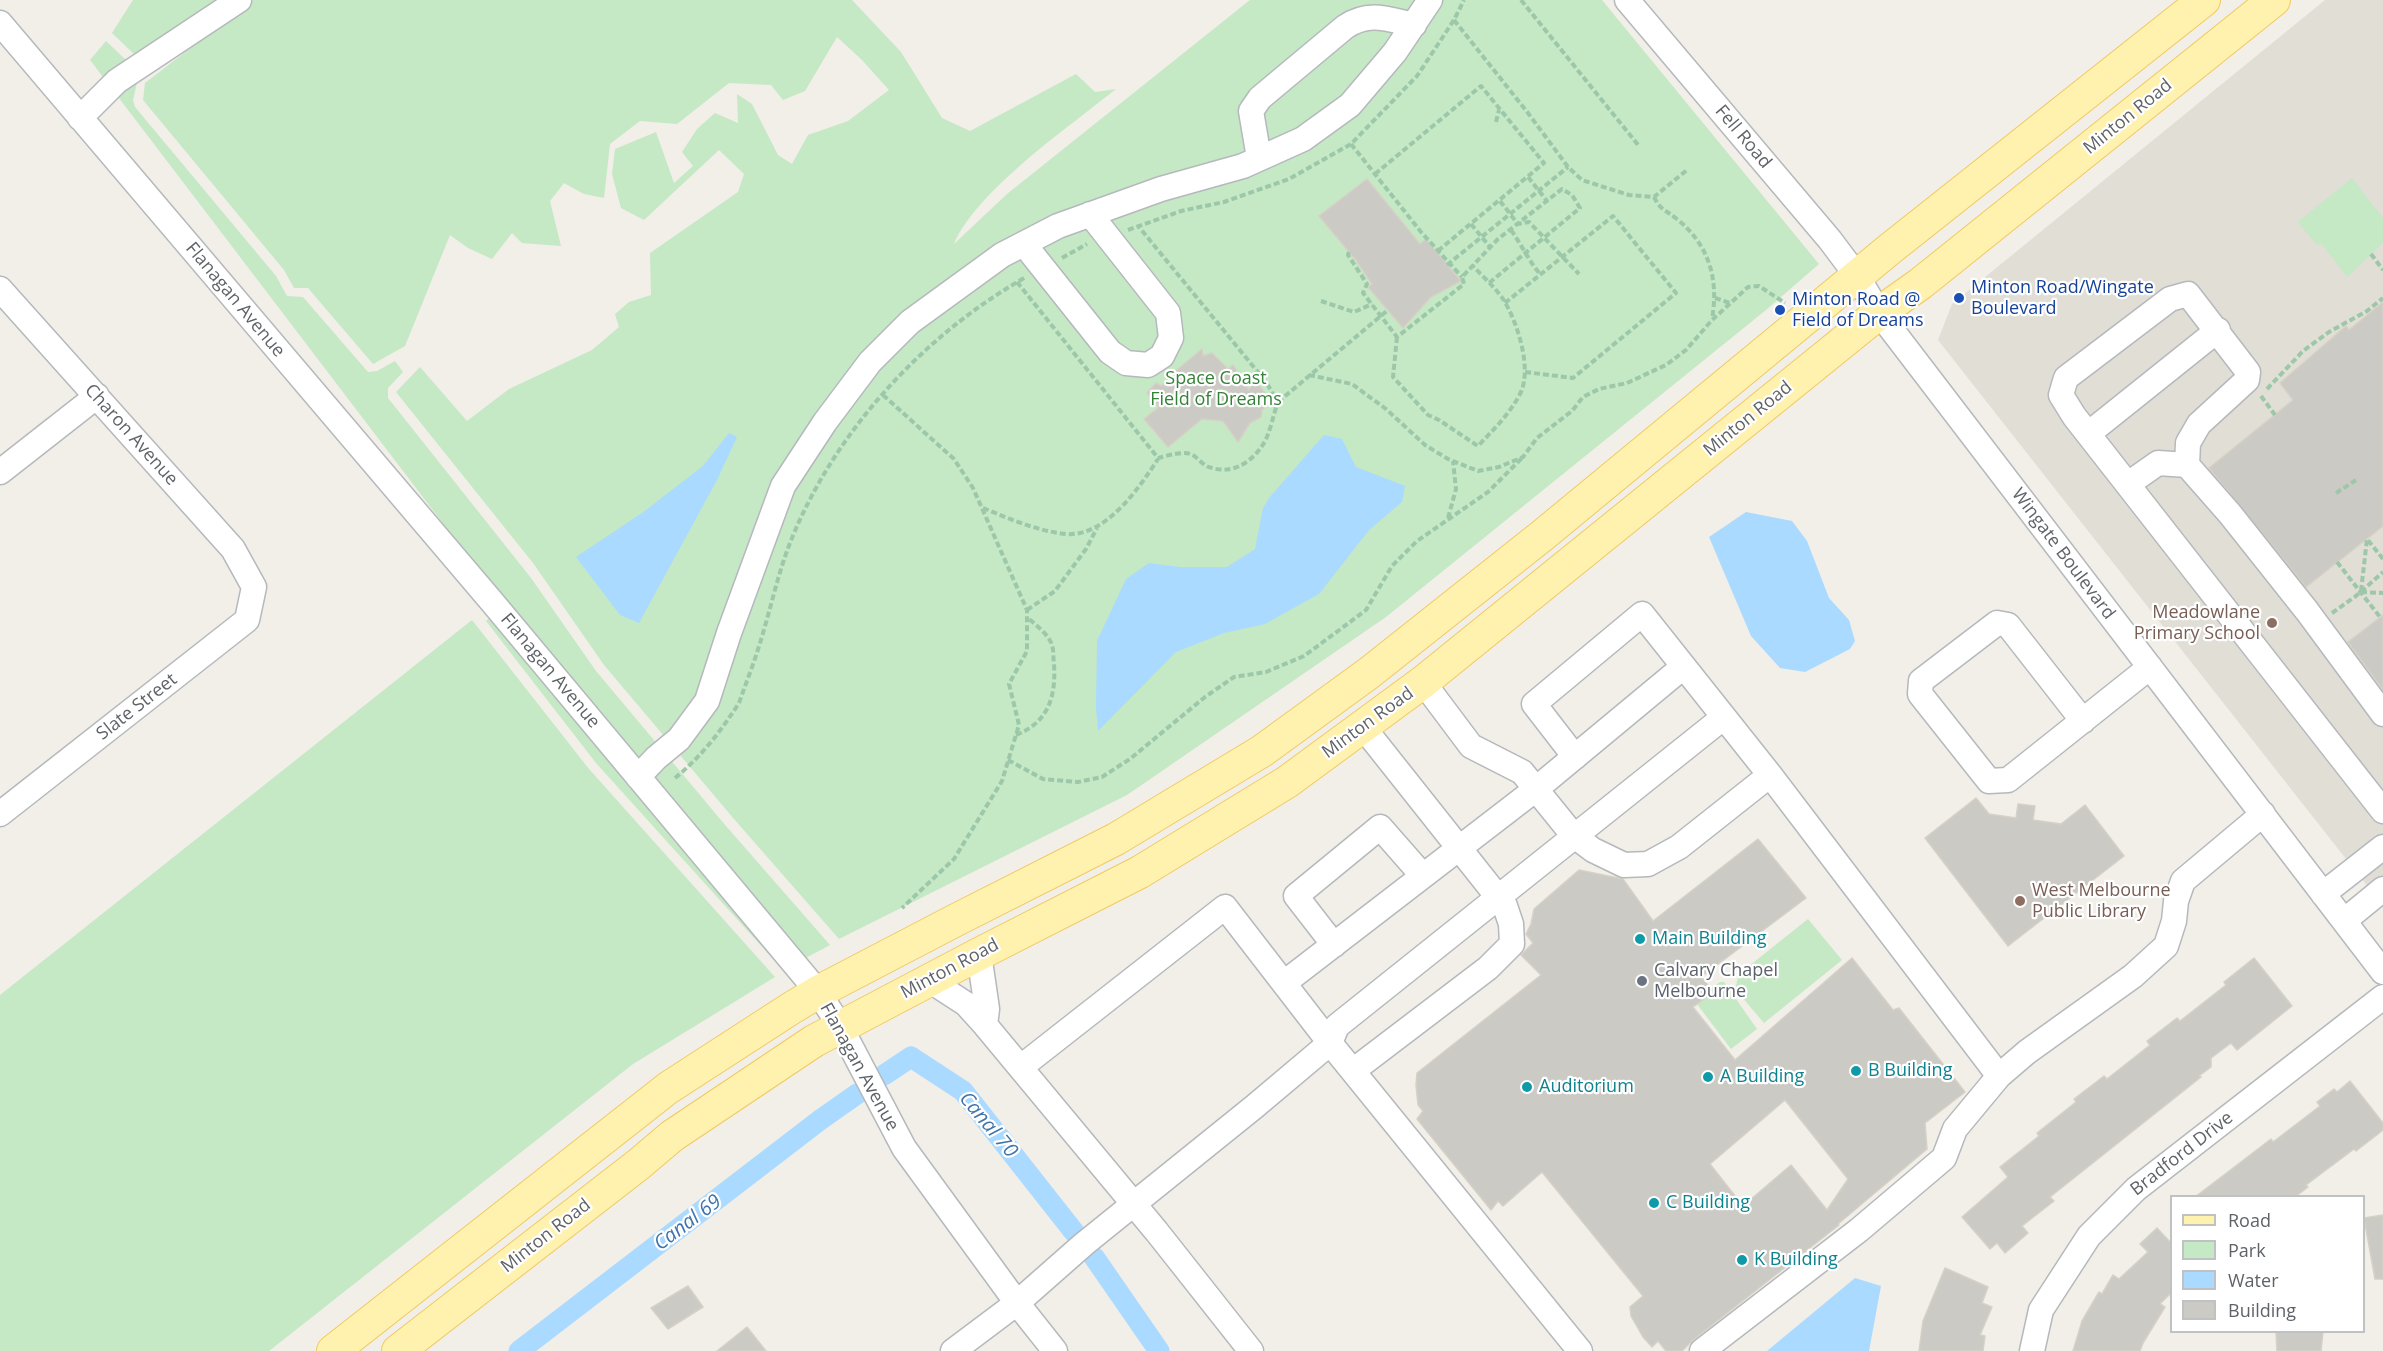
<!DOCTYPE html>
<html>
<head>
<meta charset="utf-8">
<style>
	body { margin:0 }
	#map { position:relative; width:2383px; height:1351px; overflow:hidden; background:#f1efe8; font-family:"Open Sans",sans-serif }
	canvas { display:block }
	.legend { position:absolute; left:2170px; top:1195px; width:195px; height:138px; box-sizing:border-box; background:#fff; border:2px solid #bfc1c3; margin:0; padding:8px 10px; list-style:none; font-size:18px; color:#5f6368 }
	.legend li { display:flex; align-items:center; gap:12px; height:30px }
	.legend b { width:30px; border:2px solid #bfc1c3 }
</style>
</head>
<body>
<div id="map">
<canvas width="2383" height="1351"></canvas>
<ul class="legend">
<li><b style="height:8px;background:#fff2af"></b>Road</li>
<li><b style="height:16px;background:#c5e8c5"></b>Park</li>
<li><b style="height:16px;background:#aadaff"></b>Water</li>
<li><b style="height:16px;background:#cccac5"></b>Building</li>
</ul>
</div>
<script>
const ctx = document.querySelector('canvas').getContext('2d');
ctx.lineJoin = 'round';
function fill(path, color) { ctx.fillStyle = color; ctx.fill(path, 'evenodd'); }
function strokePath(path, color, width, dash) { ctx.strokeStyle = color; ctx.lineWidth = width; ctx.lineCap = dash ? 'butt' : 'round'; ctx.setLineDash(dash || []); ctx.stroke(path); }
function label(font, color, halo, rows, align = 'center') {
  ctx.font = font + ' "Open Sans",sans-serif'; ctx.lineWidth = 4.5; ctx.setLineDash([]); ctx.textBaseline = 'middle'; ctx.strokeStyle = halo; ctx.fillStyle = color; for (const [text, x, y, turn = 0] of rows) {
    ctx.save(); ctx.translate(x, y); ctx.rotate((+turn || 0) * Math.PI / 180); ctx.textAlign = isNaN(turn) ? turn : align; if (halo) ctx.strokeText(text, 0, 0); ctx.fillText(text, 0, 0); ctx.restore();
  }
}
const education = new Path2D(`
	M2325,0H2383V906L1938,340L1952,304Z`);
const green = new Path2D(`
	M133,0H230L135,55L112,33Z
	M253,0H852L901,52L942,118L970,131L1076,74L1095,92L1116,89C1070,126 976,191 954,244L1007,194L1250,0H1602L1819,264L1766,310L1386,617L1127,795L839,939L734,819L604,665L533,563L396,392L420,367L467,421L509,389L592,350L619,327L615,314L629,302L651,295L650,253L738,192L744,174L719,150L644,220L621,208L612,174L615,149L656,132L674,183L693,166L682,152L697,129L715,113L738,123L737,94L752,104L778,155L792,164L808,135L848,121L889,90L862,60L837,37L805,91L783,100L771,85L729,83L677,124L640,121L610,144L604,198L584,194L564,183L550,201L561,246L522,243L512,233L492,259L468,248L450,235L405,346L373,364L308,288H294L284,270L143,100L145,83Z
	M106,41L128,62L138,78L133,100L135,107L276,276L287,296L303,297L368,372L377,371L395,361L403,372L388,388V398L531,578L596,671L726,826L830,945L783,970L596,763L486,621L501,608L483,576L90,60Z
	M2352,178L2383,218V243L2347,277L2321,243L2317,245L2298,222Z
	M472,620L589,769L775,977L633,1064L269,1351H0V995Z
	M1808,919L1842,960L1764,1023L1735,989L1739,974Z
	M1720,982H1724L1757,1029L1731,1049L1697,1004L1714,993L1711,988Z`);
const water = new Path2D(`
	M729,433L737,437L717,480L639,623L620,615L576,557L642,513L703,466Z
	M1324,435L1342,439L1356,467L1405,486L1402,502L1369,530L1319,594L1265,624L1224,633L1176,652L1098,731L1096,708L1097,641L1126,579L1149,563L1180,567H1227L1255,549L1263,508L1269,498Z
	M1746,512L1792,521L1807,541L1829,598L1849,620L1855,641L1850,649L1805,672L1780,668L1751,636L1709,537Z
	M1855,1278L1881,1286L1869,1351H1767Z`);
const canal = new Path2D(`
	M884,1075L911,1057L963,1091L1074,1232
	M1094,1257L1159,1351
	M519,1351L820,1120L857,1094`);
const building = new Path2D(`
	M1367,179L1420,244L1426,239L1461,281L1431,297L1403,328L1368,287L1372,284L1355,259L1319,216Z
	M2383,302V526L2306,587L2209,468L2293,400L2280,383L2346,326L2349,330Z
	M1202,349L1203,356L1212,353L1228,369L1233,365L1249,390L1254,379L1272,402L1262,410L1261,417L1250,423L1238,442L1223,421L1202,419L1168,447L1144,419L1159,407L1147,393L1156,383L1162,386L1172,374Z
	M2383,615V690L2348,642Z
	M1976,798L1989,814L2016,818L2018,804L2035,806L2033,820L2061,824L2085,805L2124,856L2008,946L1925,838Z
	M1758,839L1806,898L1701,977L1714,992L1693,1007L1735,1060L1852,958L1893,1010L1899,1008L1965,1092L1925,1123L1927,1149L1838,1224L1839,1225L1693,1340L1682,1351H1666L1658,1341L1652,1347L1643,1337L1631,1316L1630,1307L1643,1296L1542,1172L1503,1206L1498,1201L1491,1210L1417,1119L1423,1111L1418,1105L1416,1085L1417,1073L1541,975L1521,955L1533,943L1526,934L1531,924L1534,909L1579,870L1623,879L1653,921ZM1785,1100L1848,1179L1827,1210L1791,1165L1743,1206L1710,1164Z
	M2254,958L2292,1006L2237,1050L2231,1043L2211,1058V1067L2199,1076L2201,1077L2050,1197L2054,1201L2022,1226L2028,1233L2005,1253L1997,1243L1990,1249L1962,1217L2008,1177L2000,1167L2039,1136L2037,1133L2076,1102L2074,1099L2104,1076L2107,1079L2150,1045L2147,1041L2177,1018L2180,1021L2226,985L2224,982Z
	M2350,1081L2383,1123V1130L2356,1151L2354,1149L2306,1185L2308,1187L2295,1197H2195L2271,1139L2273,1142L2320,1106L2317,1102L2334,1089L2337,1092Z
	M2383,1215V1279H2375L2364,1218Z
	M2157,1228L2172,1244V1292L2160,1304L2165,1307L2143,1343L2140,1351H2073L2082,1321L2099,1292L2102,1294L2113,1275L2119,1279L2148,1252L2140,1244Z
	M1945,1268L1988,1287L1982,1303L1992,1307L1980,1335L1985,1336L1983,1351H1919L1923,1321Z
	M688,1286L703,1307L668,1329L651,1308Z
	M747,1327L766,1351H717Z
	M2276,1332H2323L2321,1351H2277Z`);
const path = new Path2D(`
	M1521,0L1639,146
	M1454,20L1528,113L1568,167L1582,180L1629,195L1654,197L1687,170
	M1496,122L1499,110
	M1351,144L1421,232L1462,277
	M1375,174L1481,86L1544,163L1439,250
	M1528,177L1547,201
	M1654,197C1661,211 1666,210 1677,219C1709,245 1719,279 1712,319
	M1500,201L1518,224L1529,222L1579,274
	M1471,224L1490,247
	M1128,230L1181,211L1224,202L1289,179L1351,144L1417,76L1454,20L1464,0
	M1511,230C1521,244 1530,263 1541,275
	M1349,252L1348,255L1367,284L1363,293L1397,337L1464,284L1462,277L1498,239L1562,189L1572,195L1580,208L1489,283
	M2371,254L2383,270
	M1062,258L1087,244
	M1447,265L1568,167
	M1017,282L1158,458C1167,456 1181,451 1190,454C1197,456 1202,465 1209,467C1230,475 1250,464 1262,446C1270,435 1273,415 1278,402L1266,382L1139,227
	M1715,298L1730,303
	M1321,301L1354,312L1372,304
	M1505,303L1613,216L1676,293L1573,378L1525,372
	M1397,337L1393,377L1428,415L1439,420L1478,446C1494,429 1510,414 1521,392C1532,367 1517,321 1503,299C1495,287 1482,276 1472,265
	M1309,375L1352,384L1386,409L1425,445L1448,459L1478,471L1499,467L1523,457L1537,438L1572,411L1583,397L1599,389L1627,383L1666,365L1686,350L1712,320L1748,287L1759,286L1785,303
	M2267,389L2303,351L2329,332L2367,311L2383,298
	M883,395L954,459L973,488L1027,610V651L1009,684L1019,725L1002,781L954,859L902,908
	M2261,396L2275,415
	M1278,402L1388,310
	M2336,493L2356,480
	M983,508C1010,519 1037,531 1066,534C1106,537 1139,488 1158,459
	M1448,518L1456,489L1453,461
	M2337,562L2380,617
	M2361,591L2367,539L2383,559
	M2361,592L2383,593
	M1027,610L1055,591L1086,549L1097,528
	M2332,613L2356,596L2383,572
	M1016,735C1049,722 1056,696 1054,664C1053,658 1054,651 1052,645C1049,635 1036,625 1028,618
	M1008,760L1043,779L1078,782L1102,777L1130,759L1205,697L1234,677L1266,672L1304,656L1342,628L1366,610L1392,566L1417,541L1488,492L1523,457
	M675,778C701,757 721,731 739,703C746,683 754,663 760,643C771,608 778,572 792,538C836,430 925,334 1026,277`);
const minor = new Path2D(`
	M1627,0L1830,240L1857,276L1879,313L2383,972
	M0,23L493,603L818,992L840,1026L904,1148L1017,1303L1055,1351
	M80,118L117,81L239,0
	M1259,158L1251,111L1260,98L1345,27C1369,11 1387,19 1414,25
	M1024,244L1110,352L1126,363L1148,365L1162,356L1171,338L1168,313L1090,214
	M0,289L233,549L254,587L247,620L0,814
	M2088,434L2218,330
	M0,472L97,396
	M2128,484L2158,463L2187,465
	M1423,682L1471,746L1522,772L1573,835L1593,850L1624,865L1648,864L1679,847L1770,775
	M2383,714L2307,611L2230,514L2187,465L2188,443L2199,424L2247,380L2248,372L2188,294L2170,299L2066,378L2061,395L2074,416L2383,811
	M2083,721L2008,625L1997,623L1921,681L1920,694L1989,781L2008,780L2150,667
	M1575,757L1534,704L1642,614L1770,775L1999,1076
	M638,777L656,758L679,739L707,701L729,633L783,486L825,422L870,362L910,322L1002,255L1058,226L1161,189L1243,166L1303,139L1350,105L1395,52L1430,0
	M2323,894L2383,847
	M2344,921L2383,889
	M1334,945L1296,896L1380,827L1423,876
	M979,954L987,1009L985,1025
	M929,980L966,1004L985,1025L1157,1232L1251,1351
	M1284,983L1536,789L1683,667
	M1021,1067L1225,907L1330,1043L1580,1351
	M1354,1070L1488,968L1512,944L1511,924L1505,906L1363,727
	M953,1351L1017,1303L1084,1244L1254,1107L1330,1043L1337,1026L1724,717
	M1702,1351L1859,1230L1944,1158L1955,1129L1999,1076L2027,1052L2133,976L2166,946L2174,921L2176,901L2183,881L2263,814
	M2032,1351L2041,1310L2089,1236L2136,1189L2383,997`);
const major = new Path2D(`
	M333,1351L668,1088L790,1009L818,992L956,920L1116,839L1262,751L1369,673L1543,535L1891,248L2204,0
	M398,1351L639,1164L672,1136L814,1041L979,954L1140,872L1287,782L1423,682L1879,313L1920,284L2274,0`);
const markers = [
	[1959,298,6,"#1a4fb4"],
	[1780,310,6,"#1a4fb4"],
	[2272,623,6,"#8d6e63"],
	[2020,901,6,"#8d6e63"],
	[1640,939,6,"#0f9aa8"],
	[1642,981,6,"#6b7280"],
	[1856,1071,6,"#0f9aa8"],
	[1708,1077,6,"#0f9aa8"],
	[1527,1087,6,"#0f9aa8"],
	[1654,1203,6,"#0f9aa8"],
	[1742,1260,6,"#0f9aa8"]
];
const streetNames = [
	["Minton Road",2128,117,-39],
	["Fell Road",1743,137,50],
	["Flanagan Avenue",235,300,50],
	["Minton Road",1748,419,-39],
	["Charon Avenue",131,435,48],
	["Wingate Boulevard",2063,554,53],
	["Flanagan Avenue",550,671,50],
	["Slate Street",137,707,-38],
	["Minton Road",1368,723,-36],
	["Minton Road",950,969,-28],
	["Flanagan Avenue",859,1067,61],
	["Bradford Drive",2182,1154,-38],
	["Minton Road",546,1236,-38]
];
const transitNames = [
	["Minton Road/Wingate",1971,288],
	["Boulevard",1971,309],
	["Minton Road @",1792,300],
	["Field of Dreams",1792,321]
];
const parkNames = [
	["Space Coast",1216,379],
	["Field of Dreams",1216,400]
];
const educationNames = [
	["Meadowlane",2260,613],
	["Primary School",2260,634],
	["West Melbourne",2032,891,"left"],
	["Public Library",2032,912,"left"]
];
const cultureNames = [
	["Main Building",1652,939],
	["B Building",1868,1071],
	["A Building",1720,1077],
	["Auditorium",1539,1087],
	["C Building",1666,1203],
	["K Building",1754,1260]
];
const worshipNames = [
	["Calvary Chapel",1654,971],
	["Melbourne",1654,992]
];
const waterNames = [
	["Canal 70",988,1125,50],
	["Canal 69",688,1223,-37]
];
fill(education, '#e1ded6');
fill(green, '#c5e8c5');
fill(water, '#aadaff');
strokePath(canal, '#aadaff', 21);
fill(building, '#cccac5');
strokePath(building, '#d6d1c6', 1.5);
strokePath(minor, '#b5b8bc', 27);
strokePath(major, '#f2c960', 34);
strokePath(path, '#9cc7a9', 4, [6, 3]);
strokePath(minor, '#fff', 24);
strokePath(major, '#fff2af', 32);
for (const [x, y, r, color] of markers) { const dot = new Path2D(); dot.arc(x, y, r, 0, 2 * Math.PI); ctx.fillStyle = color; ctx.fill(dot); strokePath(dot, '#fff', 2); }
label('18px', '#5f6368', '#fff', streetNames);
label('18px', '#164399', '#fff', transitNames, 'left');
label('18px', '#348238', '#fff', parkNames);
label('18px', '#785e54', '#fff', educationNames, 'right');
label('18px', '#0d838f', '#fff', cultureNames, 'left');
label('18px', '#5b616d', '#fff', worshipNames, 'left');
label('italic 20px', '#4174aa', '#fff', waterNames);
</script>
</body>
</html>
